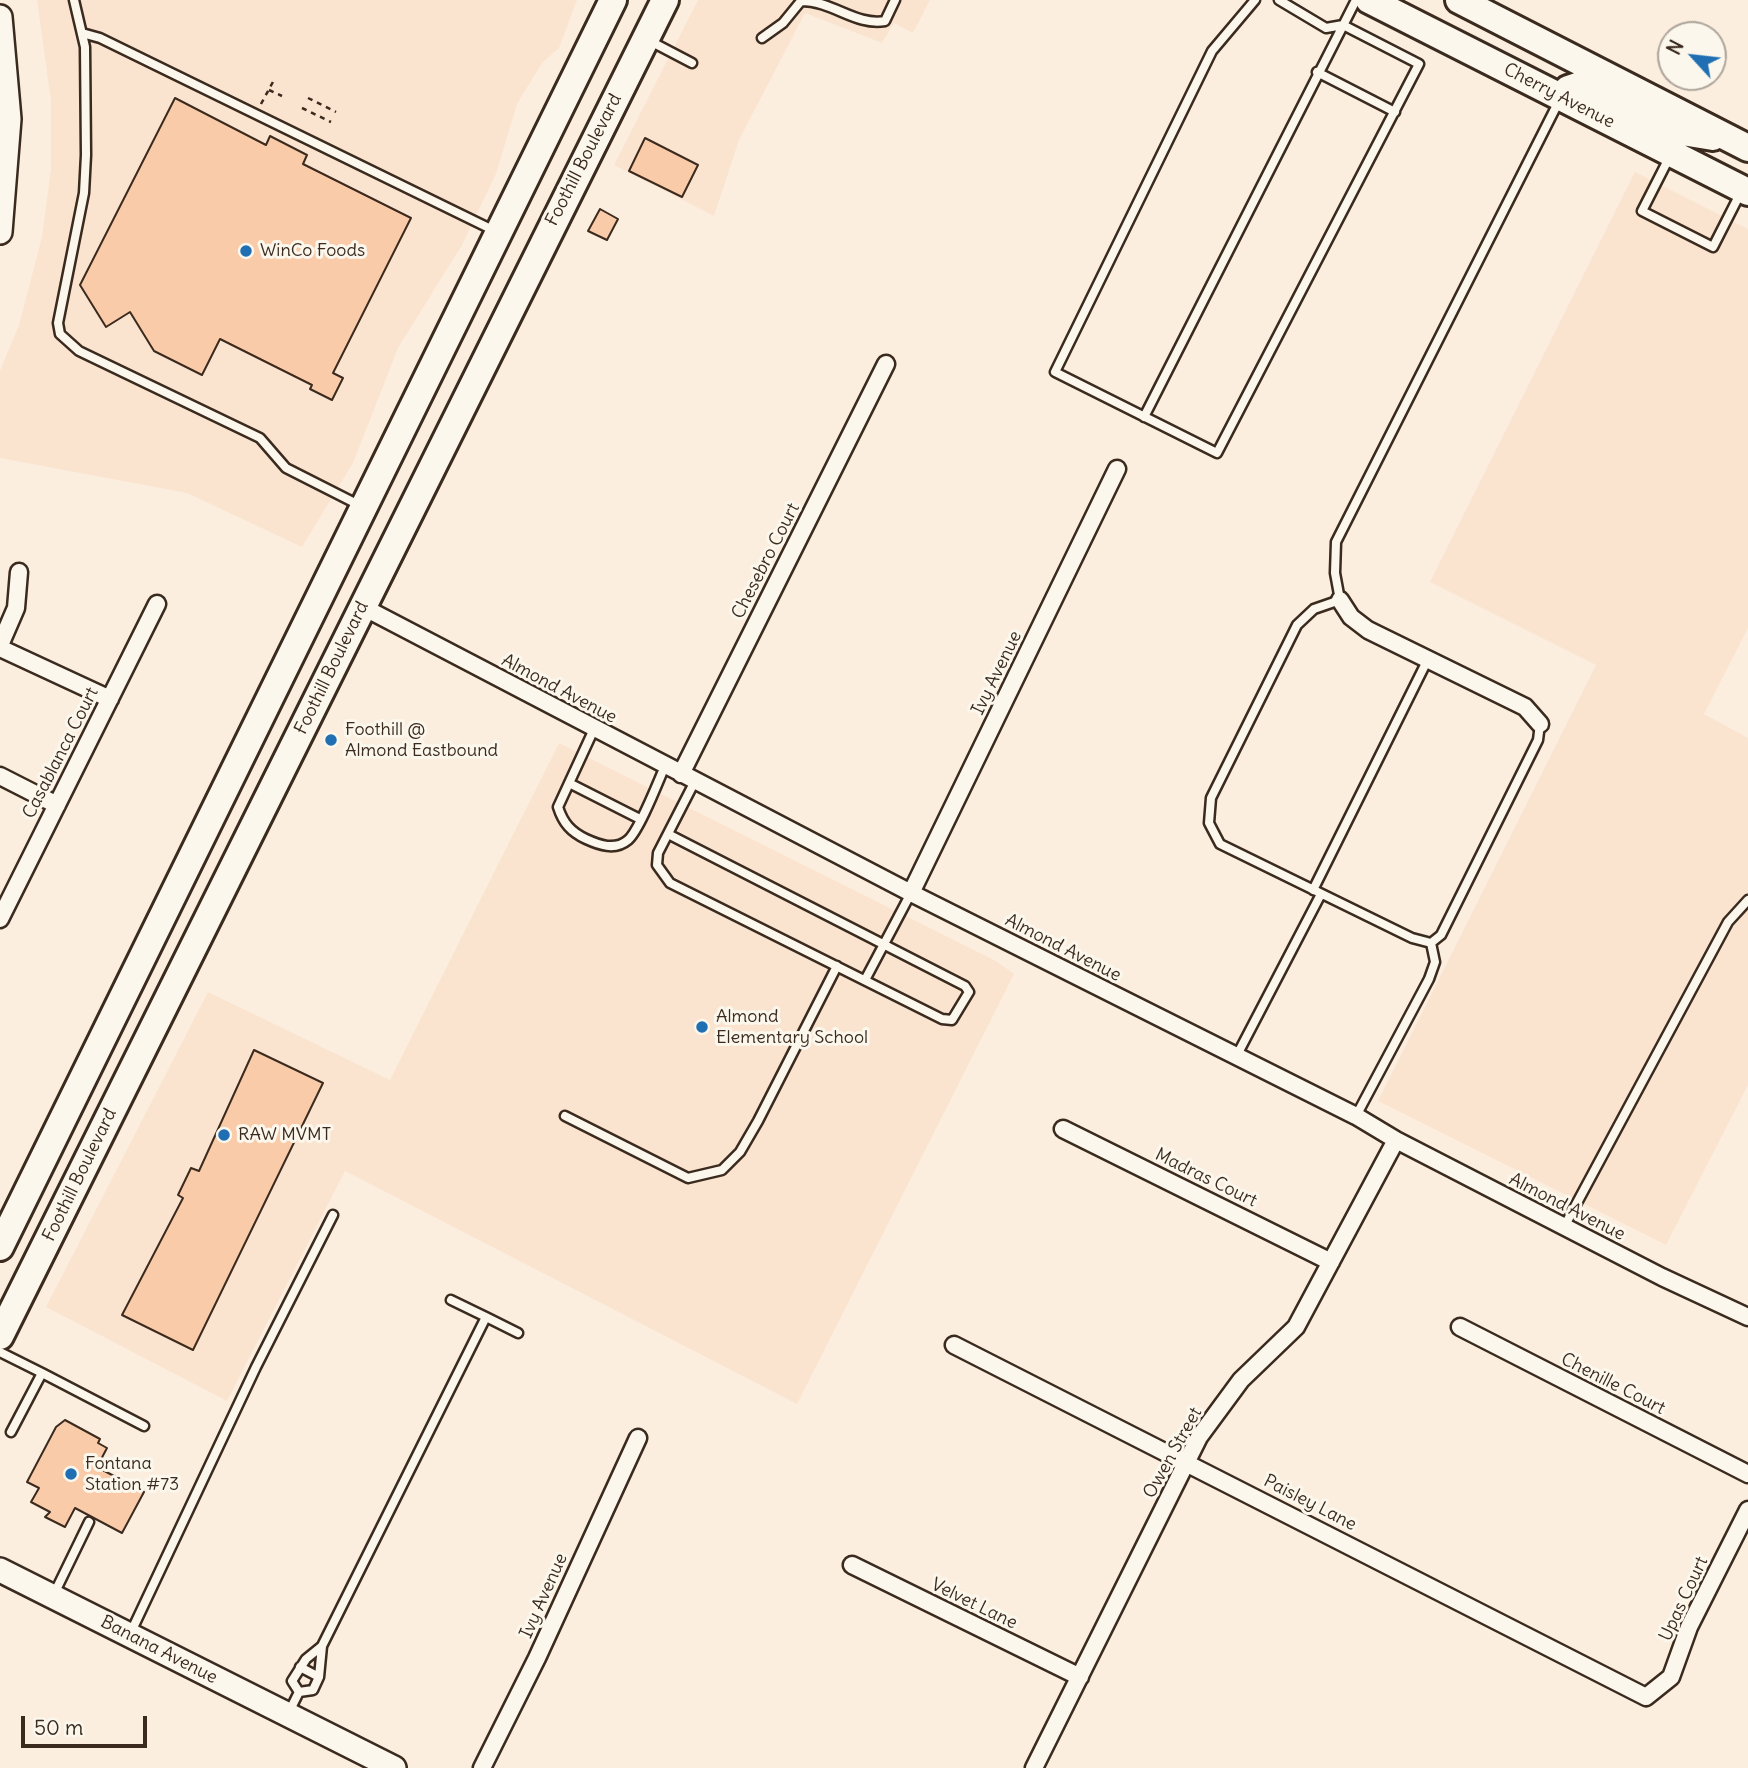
<!DOCTYPE html>
<html>
<head>
<meta charset="utf-8">
<style>
	body { margin:0 }
	#map { position:relative; width:1748px; height:1768px; overflow:hidden; background:#fbeedf; font-family:Delius,sans-serif }
	canvas { display:block }
	.north { position:absolute; left:1657px; top:21px; width:70px; height:70px; box-sizing:border-box; background:#fbf7ec; border:2px solid #aea59a; border-radius:50%; rotate:297deg; font-size:19px; font-weight:700; line-height:28px; text-align:center; color:#3b2a1e }
	.north::after { content:''; display:block; margin:auto; width:24px; height:32px; background:#1f6fb2; clip-path:polygon(50% 0,100% 100%,50% 72%,0 100%) }
	.scale { position:absolute; left:21px; top:1716px; width:126px; height:32px; box-sizing:border-box; border:4px solid #3b2a1e; border-top:0; padding-left:9px; font-size:21px; line-height:24px; white-space:nowrap; color:#3b2a1e; -webkit-text-stroke:5px #fbf7ec; paint-order:stroke }
</style>
</head>
<body>
<div id="map">
<canvas width="1748" height="1768"></canvas>
<div class="north">N</div>
<div class="scale">50 m</div>
</div>
<script>
const ctx = document.querySelector('canvas').getContext('2d');
ctx.lineJoin = 'round';
function fill(path, color) { ctx.fillStyle = color; ctx.fill(path, 'evenodd'); }
function strokePath(path, color, width, dash) { ctx.strokeStyle = color; ctx.lineWidth = width; ctx.lineCap = dash ? 'butt' : 'round'; ctx.setLineDash(dash || []); ctx.stroke(path); }
function label(font, color, halo, rows, align = 'center') {
  ctx.font = font + ' Delius,sans-serif'; ctx.lineWidth = 6; ctx.setLineDash([]); ctx.textBaseline = 'middle'; ctx.strokeStyle = halo; ctx.fillStyle = color; for (const [text, x, y, turn = 0] of rows) {
    ctx.save(); ctx.translate(x, y); ctx.rotate((+turn || 0) * Math.PI / 180); ctx.textAlign = isNaN(turn) ? turn : align; if (halo) ctx.strokeText(text, 0, 0); ctx.fillText(text, 0, 0); ctx.restore();
  }
}
const built = new Path2D(`
	M37,0H577L559,48L542,63L517,104L496,174L462,245L398,348L353,463L302,547L187,493L0,458V371L19,325L42,237L51,168V101Z
	M698,0H930L913,33L894,23L882,43L805,13L739,140L714,216L614,165Z
	M1635,172L1748,229V628L1704,714L1748,738V1085L1666,1245L1378,1101L1596,665L1430,582Z
	M559,743L996,961L1014,974L797,1404L345,1171L227,1401L46,1307L208,992L390,1080Z`);
const building = new Path2D(`
	M175,98L266,145L270,136L307,155L303,164L411,218L333,373L343,378L332,400L310,389L312,385L220,339L202,375L154,351L130,312L106,327L80,285Z
	M645,138L698,165L682,197L629,171Z
	M600,209L618,219L607,240L588,231Z
	M254,1050L323,1083L193,1350L122,1315L183,1198L178,1195L191,1168L199,1171Z
	M65,1420L100,1439L98,1443L107,1448L97,1467L144,1492L122,1533L75,1508L65,1527L45,1517L50,1512L31,1502L39,1488L27,1482L56,1427Z`);
const path = new Path2D(`
	M269,90L282,96
	M308,98L336,112
	M261,104L274,80
	M302,108L331,122`);
const lane = new Path2D(`
	M74,0L85,47L86,155L84,193L58,323L60,334L79,351L260,438L286,468L359,505
	M1255,0L1212,51L1055,372L1217,453L1419,64L1343,25L1326,28L1279,0
	M82,33L100,38L495,231
	M762,38L783,23L801,1C833,1 855,26 885,21L895,0
	M648,40L692,63
	M1317,72L1395,112
	M1669,158L1642,211L1713,247L1741,192
	M1144,417L1356,0
	M594,729L558,807C563,823 571,832 586,839C599,845 615,851 628,840C639,831 658,782 665,766
	M569,783L640,819
	M668,834L965,986L969,992L952,1020L942,1019L670,883L657,865L658,853L695,781
	M1313,890L1428,659
	M1431,943L1412,938L1220,844L1209,823L1211,798L1297,625L1314,609L1340,600L1335,573L1336,542L1559,101
	M1431,943L1441,935L1538,740L1540,724
	M865,980L911,893
	M1236,1057L1321,894
	M565,1116L688,1178L722,1170L740,1152L758,1121L837,966
	M1356,1116L1429,979L1435,962L1431,943
	M1564,1227L1728,922L1748,900
	M451,1300L486,1317
	M0,1352L42,1373L11,1432
	M42,1373L144,1426
	M54,1594L89,1522
	M131,1632L256,1367L333,1215
	M300,1667L319,1677
	M299,1692L313,1690L319,1677L322,1646L486,1317L518,1333
	M299,1692L292,1681L306,1659L322,1646
	M288,1714L299,1692`);
const street = new Path2D(`
	M1340,600L1351,617L1368,630L1525,707L1540,724
	M363,607L911,893L1356,1116L1396,1140L1662,1277L1748,1317
	M0,645L16,608L19,572
	M0,648L110,699
	M681,774L886,364
	M0,776L57,805
	M911,893L1117,469
	M0,919L157,604
	M1063,1129L1331,1262
	M1460,1327L1748,1474
	M954,1345L1646,1697L1671,1677L1689,1627L1748,1510
	M852,1565L1080,1677
	M482,1768L537,1658L638,1438
	M1034,1768L1199,1437L1241,1380L1296,1327L1396,1140`);
const secondary = new Path2D(`
	M0,17L9,119L0,232
	M0,1570L394,1768`);
const primary = new Path2D(`
	M1369,0L1748,192
	M1459,0L1748,148
	M1561,97L1568,89L1580,85L1670,130L1713,137
	M0,1247L613,0
	M0,1336L665,0`);
const markers = [
	[246,251,7,"#1f6fb2"],
	[331,740,7,"#1f6fb2"],
	[702,1027,7,"#1f6fb2"],
	[224,1135,7,"#1f6fb2"],
	[71,1474,7,"#1f6fb2"]
];
const streetNames = [
	["Cherry Avenue",1559,96,27],
	["Foothill Boulevard",584,160,-63],
	["Chesebro Court",766,561,-63],
	["Foothill Boulevard",332,668,-64],
	["Ivy Avenue",997,673,-64],
	["Almond Avenue",559,689,28],
	["Casablanca Court",61,753,-63],
	["Almond Avenue",1063,948,27],
	["Foothill Boulevard",80,1175,-64],
	["Madras Court",1206,1178,26],
	["Almond Avenue",1567,1207,27],
	["Chenille Court",1613,1384,27],
	["Owen Street",1173,1453,-61],
	["Paisley Lane",1310,1503,27],
	["Ivy Avenue",544,1596,-66],
	["Upas Court",1684,1599,-65],
	["Velvet Lane",974,1604,26],
	["Banana Avenue",159,1650,27]
];
const poiNames = [
	["WinCo Foods",260,251],
	["Foothill @",345,730],
	["Almond Eastbound",345,751],
	["Almond",716,1017],
	["Elementary School",716,1038],
	["RAW MVMT",238,1135],
	["Fontana",85,1464],
	["Station #73",85,1485]
];
fill(built, '#fbe4cf');
fill(building, '#facba9');
strokePath(building, '#3b2a1e', 2);
strokePath(lane, '#3b2a1e', 13);
strokePath(street, '#3b2a1e', 21);
strokePath(secondary, '#3b2a1e', 28);
strokePath(primary, '#3b2a1e', 32);
strokePath(path, '#3b2a1e', 2.5, [5, 5]);
strokePath(lane, '#fbf7ec', 8);
strokePath(street, '#fbf7ec', 16);
strokePath(secondary, '#fbf7ec', 23);
strokePath(primary, '#fbf7ec', 26);
for (const [x, y, r, color] of markers) { const dot = new Path2D(); dot.arc(x, y, r, 0, 2 * Math.PI); ctx.fillStyle = color; ctx.fill(dot); strokePath(dot, '#fbf7ec', 2.5); }
label('18px', '#3b2a1e', '#fbf7ec', streetNames);
label('18px', '#3b2a1e', '#fbf7ec', poiNames, 'left');
</script>
</body>
</html>
